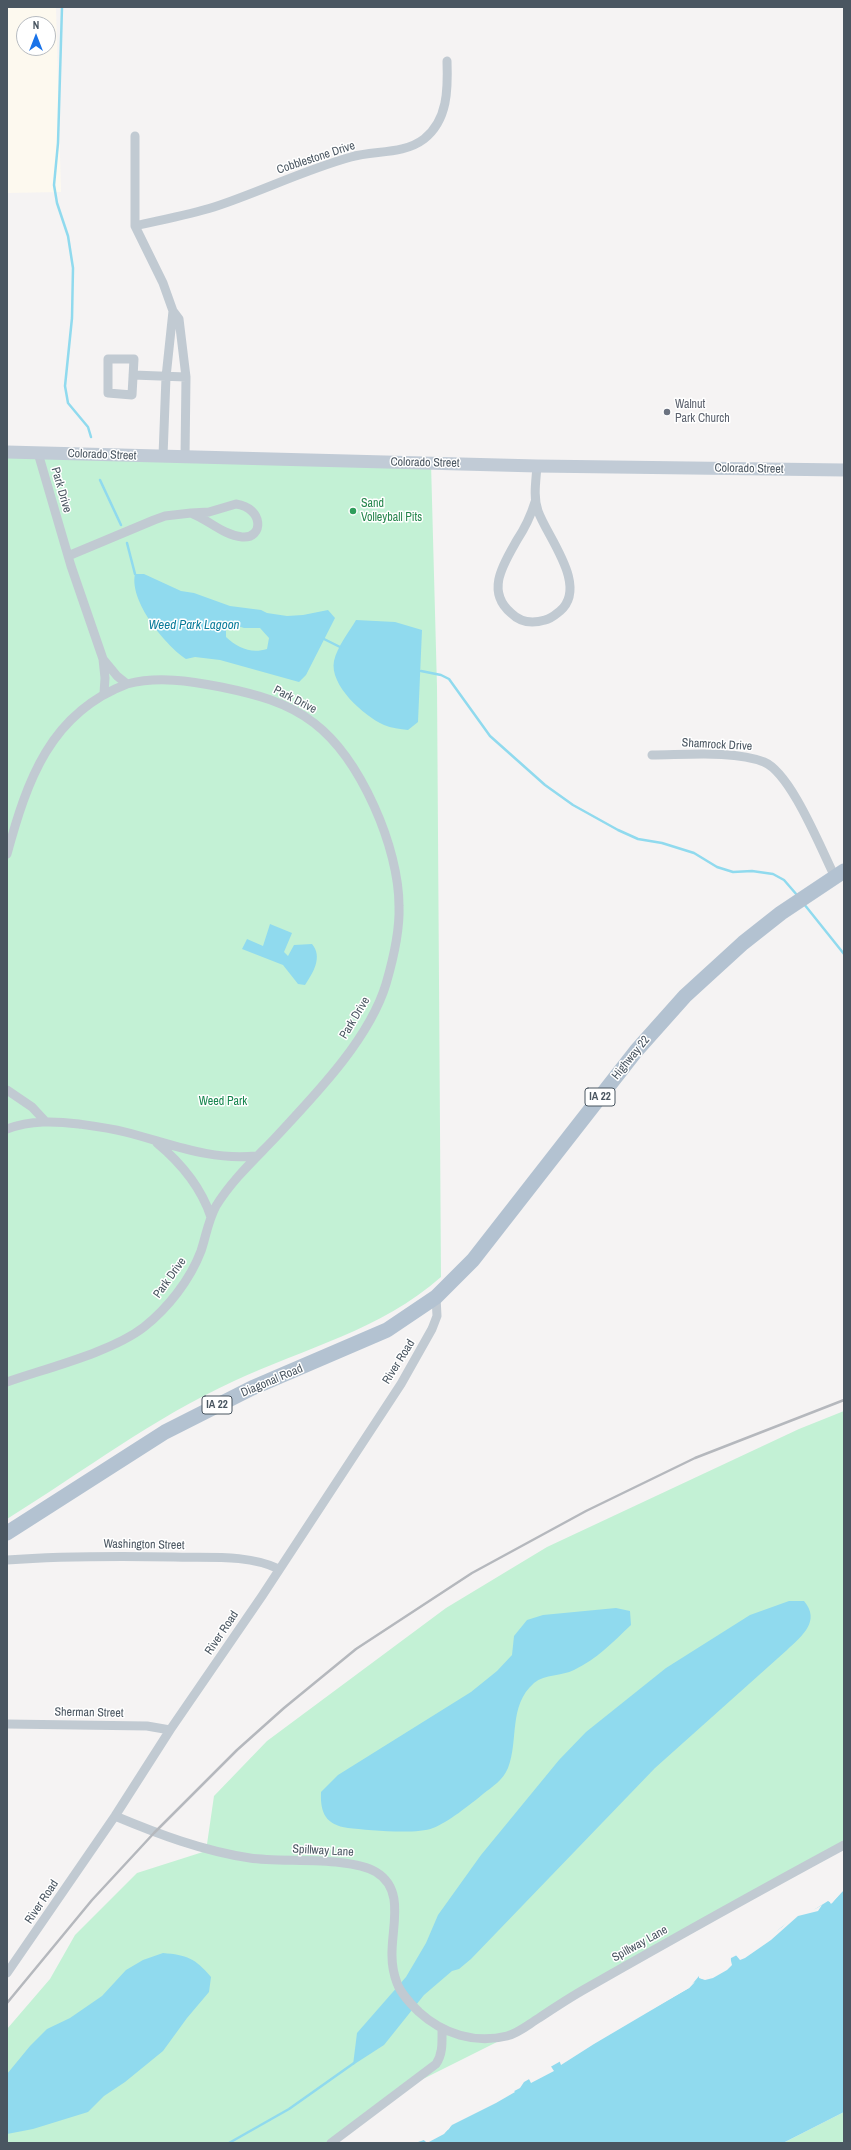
<!DOCTYPE html>
<html>
<head>
<meta charset="utf-8">
<style>
	body { margin:0 }
	#map { position:relative; width:851px; height:2150px; overflow:hidden; background:#f5f3f3; font-family:"Archivo Narrow",sans-serif }
	canvas { display:block }
	.frame { position:absolute; inset:0; border:8px solid #4a5661; pointer-events:none }
	.north { position:absolute; left:16px; top:16px; width:40px; height:40px; box-sizing:border-box; background:#fff; border:1px solid #b7bbc0; border-radius:50%; rotate:0deg; font-size:11px; font-weight:700; line-height:16px; text-align:center; color:#4a5661 }
	.north::after { content:''; display:block; margin:auto; width:14px; height:18px; background:#1a73e8; clip-path:polygon(50% 0,100% 100%,50% 72%,0 100%) }
</style>
</head>
<body>
<div id="map">
<canvas width="851" height="2150"></canvas>
<div class="frame"></div>
<div class="north">N</div>
</div>
<script>
const ctx = document.querySelector('canvas').getContext('2d');
ctx.lineJoin = 'round';
function fill(path, color) { ctx.fillStyle = color; ctx.fill(path, 'evenodd'); }
function strokePath(path, color, width, dash) { ctx.strokeStyle = color; ctx.lineWidth = width; ctx.lineCap = dash ? 'butt' : 'round'; ctx.setLineDash(dash || []); ctx.stroke(path); }
function label(font, color, halo, rows, align = 'center') {
  ctx.font = font + ' "Archivo Narrow",sans-serif'; ctx.lineWidth = 3; ctx.setLineDash([]); ctx.textBaseline = 'middle'; ctx.strokeStyle = halo; ctx.fillStyle = color; for (const [text, x, y, turn = 0] of rows) {
    ctx.save(); ctx.translate(x, y); ctx.rotate((+turn || 0) * Math.PI / 180); ctx.textAlign = isNaN(turn) ? turn : align; if (halo) ctx.strokeText(text, 0, 0); ctx.fillText(text, 0, 0); ctx.restore();
  }
}
const commercial = new Path2D(`
	M7,7H56L61,192L7,193ZM24,24H48V48H24Z`);
const green = new Path2D(`
	M7,453L431,463L437,687L441,1277C381,1330 305,1348 234,1381C153,1418 83,1472 7,1519Z
	M844,1411V1845L519,2031L401,2090L330,2143H7V2029L50,1979L75,1935L137,1873L206,1851L214,1796L267,1741L446,1608L547,1547L799,1429Z
	M844,2112V2143H783Z`);
const water = new Path2D(`
	M135,574H144L181,591L194,593L230,606L261,610L267,613L287,616L303,615L328,610L335,618L306,675L299,682L220,660L195,657L186,659C165,645 129,601 135,574ZM229,623L244,628H260L269,638L267,649C251,654 238,648 226,637V624Z
	M356,620L395,622L422,630L418,722L408,730C400,729 391,728 384,725C364,716 329,685 334,661C337,647 349,632 356,620Z
	M270,924L292,933L284,952L288,956L294,945L312,944C323,957 313,973 305,985L298,984L283,965L242,949L247,939L263,946Z
	M789,1601H804C821,1621 802,1636 787,1650L655,1768L471,1959L459,1969L452,1971L424,1995L384,2045L353,2065L357,2033L406,1977L426,1943L438,1915L481,1855L559,1760L586,1732L666,1668L750,1615Z
	M616,1608L630,1611L631,1625C613,1642 597,1659 574,1670C562,1676 545,1674 534,1683C508,1706 519,1740 508,1768C503,1780 492,1787 483,1794C471,1804 447,1823 433,1828C416,1835 367,1830 348,1828C326,1825 320,1813 321,1792L338,1775L471,1692L497,1671L512,1655L514,1636L527,1620L543,1615Z
	M844,1888V2112L783,2143H415L424,2140L428,2142L449,2129L451,2124L520,2088L524,2082L689,1988L699,1976L702,1979L729,1967L731,1958L737,1955L742,1959L798,1914L812,1911L828,1901L832,1903Z
	M163,1953C187,1955 195,1958 211,1977L209,1992L187,2018L163,2051L125,2082L104,2096L88,2112L33,2129L7,2134V2074L30,2046L47,2029L70,2018L102,1996L126,1970L143,1960Z`);
const pier = new Path2D(`
	M844,1886V1890L831,1904L828,1899L832,1900Z
	M822,1905L818,1911L798,1916L771,1940L745,1958L740,1960L735,1954L738,1953L741,1956L782,1927L797,1912L815,1909Z
	M730,1957L732,1965L727,1970L713,1978L705,1980L699,1978V1974L703,1977L708,1976L728,1966Z
	M695,1982L689,1988L594,2044L561,2065L559,2060Z
	M550,2065L554,2071L531,2083L528,2077Z
	M513,2090L515,2092L496,2103L452,2125L444,2134L427,2143L424,2140L423,2138L428,2140L448,2127L453,2121Z`);
const stream = new Path2D(`
	M62,7L58,143L54,185L57,203L68,236L73,268L72,318L65,386L68,403L88,427L91,437
	M100,480L121,525
	M127,543L135,574
	M324,639L340,647
	M421,671L441,675L449,679L490,736L545,785L573,805L618,830L638,839L662,843L694,853L717,867L733,872L752,871L773,874L784,880L797,895
	M804,904L844,954
	M229,2143L289,2109L354,2063`);
const street = new Path2D(`
	M135,136V226L163,283L173,311L179,319L186,377L185,457
	M135,226C161,220 188,215 214,207C260,192 304,170 351,157C374,150 403,155 424,139C448,120 448,89 447,61
	M108,359H134L132,395L108,393Z
	M133,375L186,377
	M163,456L166,377L173,311
	M535,502C531,515 525,528 517,540C504,563 485,591 511,613C520,622 532,624 545,620C551,619 555,615 560,611C589,586 547,537 538,511C533,497 536,481 537,466
	M236,504C264,508 264,539 242,537C223,535 209,520 191,513L209,512Z
	M68,556L154,520L165,516L191,513
	M103,659L105,678L104,693
	M652,755C683,755 735,750 764,762C791,773 821,849 835,877
	M7,854C27,781 50,713 127,684
	M7,1090L32,1107L45,1121
	M7,1129C31,1120 55,1121 79,1124C94,1126 110,1128 125,1132C169,1143 210,1161 256,1156
	M157,1143C181,1163 201,1187 211,1217
	M7,1382C47,1368 112,1352 144,1327C168,1308 190,1280 201,1251C206,1236 208,1221 216,1206C232,1180 254,1160 275,1138C314,1096 369,1040 386,984C393,960 400,932 399,906C399,848 361,759 314,723C287,702 255,694 221,687C190,681 158,676 127,684L117,676L103,659L71,566L38,453
	M7,1560C63,1556 118,1556 174,1557C208,1558 248,1554 279,1569
	M7,1724L147,1726L170,1730
	M115,1816C158,1834 203,1851 250,1858C282,1863 350,1856 376,1872C406,1890 391,1928 392,1956C392,1964 394,1975 397,1983C401,1994 411,2004 419,2012C443,2034 475,2044 507,2036C519,2033 529,2024 539,2018C554,2008 569,1998 585,1989C671,1940 757,1892 844,1845
	M7,1973L115,1816L170,1730L262,1596L401,1384L432,1329L437,1316L436,1297
	M331,2143L436,2064C443,2054 442,2042 442,2030`);
const secondary = new Path2D(`
	M7,452L537,466L844,470`);
const primary = new Path2D(`
	M7,1533L165,1432L252,1388L387,1330L436,1297L473,1260L636,1051L685,996L743,943L781,913L844,871`);
const rail = new Path2D(`
	M7,2003L92,1900L154,1833L237,1750L284,1708L356,1649L472,1573L586,1511L695,1458L844,1400`);
const markers = [
	[667,412,4,"#6b7280"],
	[353,511,4,"#2e9e5b"]
];
const shields = [
	[600,1097,30],
	[217,1405,30]
];
const shieldNames = [
	["IA 22",600,1097],
	["IA 22",217,1405]
];
const streetNames = [
	["Cobblestone Drive",316,158,-18],
	["Colorado Street",102,455,2],
	["Colorado Street",425,463,1],
	["Colorado Street",749,469,1],
	["Park Drive",61,490,74],
	["Park Drive",295,700,27],
	["Shamrock Drive",717,745,3],
	["Park Drive",355,1018,-59],
	["Highway 22",631,1058,-51],
	["Park Drive",170,1278,-54],
	["River Road",399,1362,-58],
	["Diagonal Road",272,1381,-23],
	["Washington Street",144,1545,1],
	["River Road",222,1633,-56],
	["Sherman Street",89,1713,1],
	["Spillway Lane",323,1851,3],
	["River Road",42,1902,-56],
	["Spillway Lane",640,1944,-29]
];
const worshipNames = [
	["Walnut",675,405],
	["Park Church",675,419]
];
const leisureNames = [
	["Sand",361,504],
	["Volleyball Pits",361,518]
];
const parkNames = [
	["Weed Park",223,1102]
];
const waterNames = [
	["Weed Park Lagoon",194,626]
];
fill(commercial, '#fdf9ef');
fill(green, '#c3f1d5');
fill(water, '#90daee');
fill(pier, '#f5f3f3');
strokePath(stream, '#90daee', 2.5);
strokePath(street, '#c1cad2', 9);
strokePath(secondary, '#c1cbd6', 13);
strokePath(primary, '#b3c2d1', 15);
strokePath(rail, '#b5b8bd', 2.5);
for (const [x, y, r, color] of markers) { const dot = new Path2D(); dot.arc(x, y, r, 0, 2 * Math.PI); ctx.fillStyle = color; ctx.fill(dot); strokePath(dot, '#fff', 1.5); }
for (const [x, y, w] of shields) { const box = new Path2D(); box.roundRect(x - w / 2, y - 9, w, 18, 3); ctx.fillStyle = '#fff'; ctx.fill(box); strokePath(box, '#4a5661', 1); }
label('bold 11px', '#4a5661', null, shieldNames);
label('12px', '#4a5661', '#fff', streetNames);
label('12px', '#5b616d', '#fff', worshipNames, 'left');
label('12px', '#27864d', '#fff', leisureNames, 'left');
label('12px', '#17864f', '#fff', parkNames);
label('italic 13px', '#0c7c9b', '#fff', waterNames);
</script>
</body>
</html>
